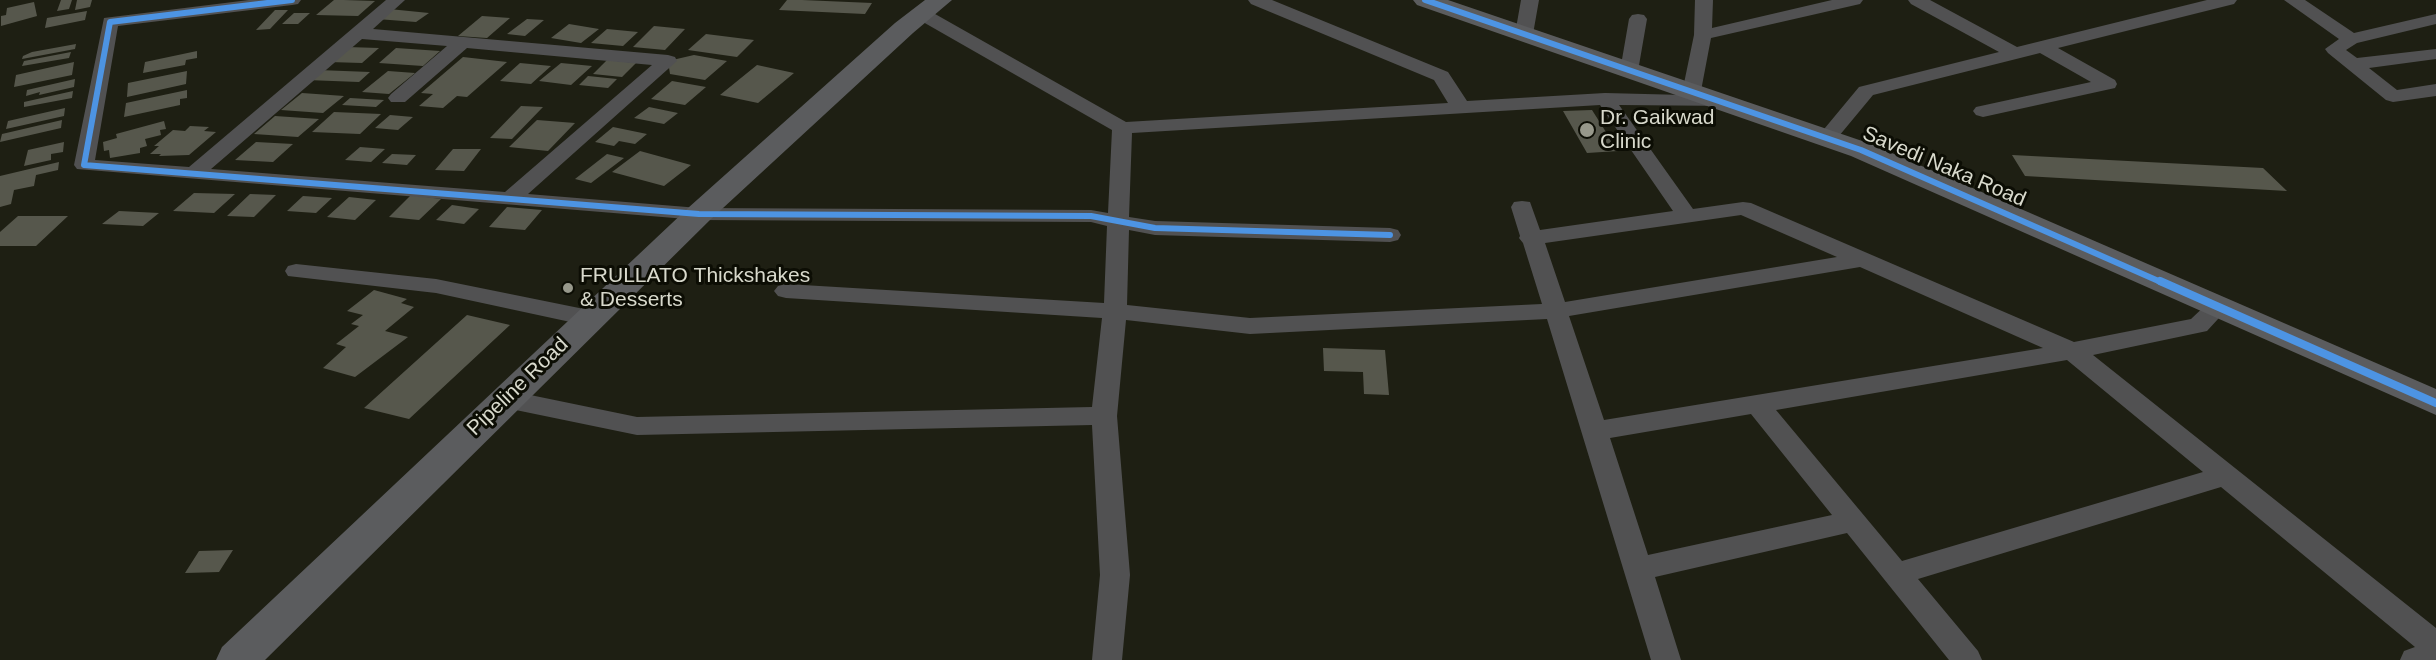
<!DOCTYPE html>
<html>
<head>
<meta charset="utf-8">
<style>
	body { margin:0 }
	canvas { display:block; background:#1e1f13 }
</style>
</head>
<body>
<canvas width="2436" height="660"></canvas>
<script>
const ctx = document.querySelector('canvas').getContext('2d');
ctx.lineJoin = 'round';
function fill(path, color) { ctx.fillStyle = color; ctx.fill(path, 'evenodd'); }
function strokePath(path, color, width, dash) { ctx.strokeStyle = color; ctx.lineWidth = width; ctx.lineCap = dash ? 'butt' : 'round'; ctx.setLineDash(dash || []); ctx.stroke(path); }
function label(font, color, halo, rows, align = 'center') {
  ctx.font = font + ' Arial,sans-serif'; ctx.lineWidth = 6; ctx.setLineDash([]); ctx.textBaseline = 'middle'; ctx.strokeStyle = halo; ctx.fillStyle = color; for (const [text, x, y, turn = 0] of rows) {
    ctx.save(); ctx.translate(x, y); ctx.rotate((+turn || 0) * Math.PI / 180); ctx.textAlign = isNaN(turn) ? turn : align; if (halo) ctx.strokeText(text, 0, 0); ctx.fillText(text, 0, 0); ctx.restore();
  }
}
const building = new Path2D(`
	M61,0H72L69,9L57,11Z
	M77,0H92L90,7L75,10Z
	M334,0H344L375,1L358,16L316,15Z
	M787,0H802L872,3L865,14L779,10Z
	M34,2L37,16L1,26V16L6,15L7,8Z
	M389,9L429,13L416,22L377,19Z
	M275,10H288L270,29L256,30Z
	M87,11L85,20L45,28L47,18Z
	M294,13H310L298,24H282Z
	M482,16L510,18L487,38L458,36Z
	M527,19L544,20L525,36L507,34Z
	M569,24L599,29L581,43L551,38Z
	M654,26L685,29L665,50L633,47Z
	M607,29L638,32L623,46L591,43Z
	M706,34L754,40L737,57L688,50Z
	M76,44L75,49L22,59L23,56L32,52Z
	M347,47L379,48L362,63L329,62Z
	M396,48L440,51L423,66L379,63Z
	M197,51V58L186,60L185,65L143,73L145,62Z
	M71,52L69,58L22,66L24,61Z
	M694,55L727,61L705,80L670,74L668,61Z
	M463,57L507,62L467,97L457,96L443,108L419,106L433,94L421,93Z
	M607,60L636,63L622,77L593,74Z
	M74,62L72,75L14,87L16,75Z
	M520,63L551,66L531,84L500,81Z
	M561,63L592,66L571,85L539,81Z
	M757,65L794,73L758,103L720,95Z
	M318,70L370,72L359,82L307,80Z
	M187,71L186,84L127,97L128,83Z
	M388,71L415,73L389,94L362,92Z
	M588,76L617,79L608,88L579,85Z
	M75,79L74,87L39,95L40,92L26,96L27,90Z
	M672,81L706,87L685,105L651,99Z
	M187,90V98L180,99V105L124,117L126,103Z
	M73,91L72,98L24,107V102Z
	M302,93L344,96L323,113L281,110Z
	M350,98L384,100L376,107L342,105Z
	M521,106L543,107L512,139L490,138Z
	M649,107L678,113L664,124L634,118Z
	M65,108L64,116L6,129L8,121Z
	M1592,110L1618,151L1587,153L1563,111Z
	M334,112L381,114L360,134L312,132Z
	M390,115L413,117L398,130L375,128Z
	M275,116L319,119L298,137L254,134Z
	M62,120L61,128L0,142L2,134Z
	M537,120L575,123L548,151L509,147Z
	M164,121L166,129L160,130L161,135L145,139L147,146L140,148V153L110,158L109,150L104,151L103,142L117,138L116,134Z
	M190,126L209,127L204,131L216,132L189,155L159,156L161,154H150L159,146H154L173,130L185,131Z
	M613,127L647,134L635,144L619,141L614,146L595,142Z
	M64,142L63,152L51,154V160L24,166L28,150Z
	M256,142L293,144L273,162L235,160Z
	M360,147L385,149L371,162L345,160Z
	M453,149H481L464,171L435,170Z
	M640,151L691,165L664,186L612,172Z
	M392,154L416,155L407,165L382,163Z
	M607,154L624,158L591,183L575,179Z
	M2012,155L2263,168L2287,191L2025,176Z
	M59,162L58,170L36,175L34,186L14,190L11,204L0,207V176Z
	M194,193L235,194L214,213L173,211Z
	M250,194L276,195L254,217L227,216Z
	M411,195L441,199L419,220L389,217Z
	M303,196L332,198L316,213L287,211Z
	M349,197L376,200L355,220L327,217Z
	M452,205L479,209L464,224L436,220Z
	M507,207L542,210L525,230L489,227Z
	M119,211L159,213L143,226L102,224Z
	M18,216H68L36,246H0V232Z
	M374,290L407,299L401,303L414,307L385,331L408,337L355,377L323,368L346,347L336,344L359,326L351,324L363,315L347,311Z
	M467,315L510,325L409,419L364,408Z
	M1323,348L1385,350L1389,395L1364,394L1363,372L1324,371Z
	M233,550L219,572L185,573L199,551Z`);
const street = new Path2D(`
	M249,0H301L298,4L292,5L118,26L95,160L189,167L386,0H405L373,29L668,55L675,57L677,61L528,194L699,208L1091,210L1108,213L1112,130L916,18L913,14L916,10H928L1126,122L1448,103L1434,80L1251,4L1248,0H1272L1448,72L1467,101L1605,93L1684,95L1682,93L1694,35L1695,0H1713L1712,28L1832,0H1863L1860,4L1711,38L1700,96L1734,98L1737,102L1734,106L1619,105L1693,209L1743,202L1751,203L2074,342L2191,319L2209,302L2217,299L2225,302L2229,307L2207,331L2093,355L2436,628V660H2400L2404,651L2415,647L2221,487L1918,579L1978,651L1982,660H1949L1847,533L1655,577L1681,660H1651L1547,319L1250,334L1126,320L1117,416L1130,575L1122,660H1092L1100,575L1092,425L637,435L506,408L497,405L493,399L497,393L506,390L637,417L1092,407L1102,318L786,298L778,296L774,291L778,286L786,284L1104,303L1107,226L1091,222L699,220L77,169L74,165L104,18ZM362,39L447,46L391,94L388,98L391,102H405L467,48L652,65L505,192L211,169ZM1600,105L1673,211L1540,230L1530,202L1522,201L1514,202L1511,207L1520,236L1519,238L1523,243L1542,304L1250,318L1127,305L1129,230L1155,235L1390,242L1398,240L1401,235L1398,230L1390,228L1155,221L1129,217L1132,133ZM1741,215L1837,257L1565,302L1545,243ZM1860,267L2043,348L1604,420L1569,316ZM2067,360L2203,472L1902,561L1776,410ZM1751,414L1832,515L1648,555L1610,438Z
	M1521,0H1539L1533,34L1530,38H1518L1515,34Z
	M1908,0H1930L2017,47L2207,0H2237L2234,4L2058,48L2115,80L2117,84L2115,88L1983,117L1976,115L1973,111L1976,107L2091,82L2040,53L1873,95L1834,142H1820L1817,138L1820,134L1859,87L1999,52L1911,4Z
	M2284,0H2305L2354,33L2436,14V24L2357,43L2346,50L2357,58L2436,49V59L2369,68L2397,90L2436,84V96L2393,102L2386,100L2328,53L2325,49L2339,39Z
	M1638,14L1644,15L1647,19L1638,71L1636,75H1622L1620,71L1629,19L1632,15Z
	M296,264L436,279L589,310L597,313L601,318L597,323L589,326L436,293L288,276L285,271L288,266Z`);
const secondary = new Path2D(`
	M925,0H952L913,33L710,220L265,660H216L222,647L688,208L895,23Z
	M1413,0H1448L1871,144L2436,389V415L1851,156L1417,5Z`);
const cyclewayFar1 = new Path2D(`
	M292,0L110,22L84,165L699,214L1091,216L1155,228L1390,235
	M1425,0L1861,150L2163,283`);
const cycleway = new Path2D(`
	M2160,281L2436,403`);
const markers = [
	[1587,130,8,"#97988b"],
	[568,288,6,"#97988b"]
];
const poiNames = [
	["Dr. Gaikwad",1600,118],
	["Clinic",1600,142],
	["FRULLATO Thickshakes",580,276],
	["& Desserts",580,300]
];
const streetNames = [
	["Savedi Naka Road",1944,167,23],
	["Pipeline Road",518,387,-44]
];
fill(building, '#56574c');
fill(street, '#515152');
fill(secondary, '#5b5c5e');
strokePath(cyclewayFar1, '#4d94e3', 6);
strokePath(cycleway, '#4d94e3', 8);
for (const [x, y, r, color] of markers) { const dot = new Path2D(); dot.arc(x, y, r, 0, 2 * Math.PI); ctx.fillStyle = color; ctx.fill(dot); strokePath(dot, '#0c0d04', 2); }
label('21px', '#d8d9cc', '#0c0d04', poiNames, 'left');
label('21px', '#d8d9cc', '#0c0d04', streetNames);
</script>
</body>
</html>
